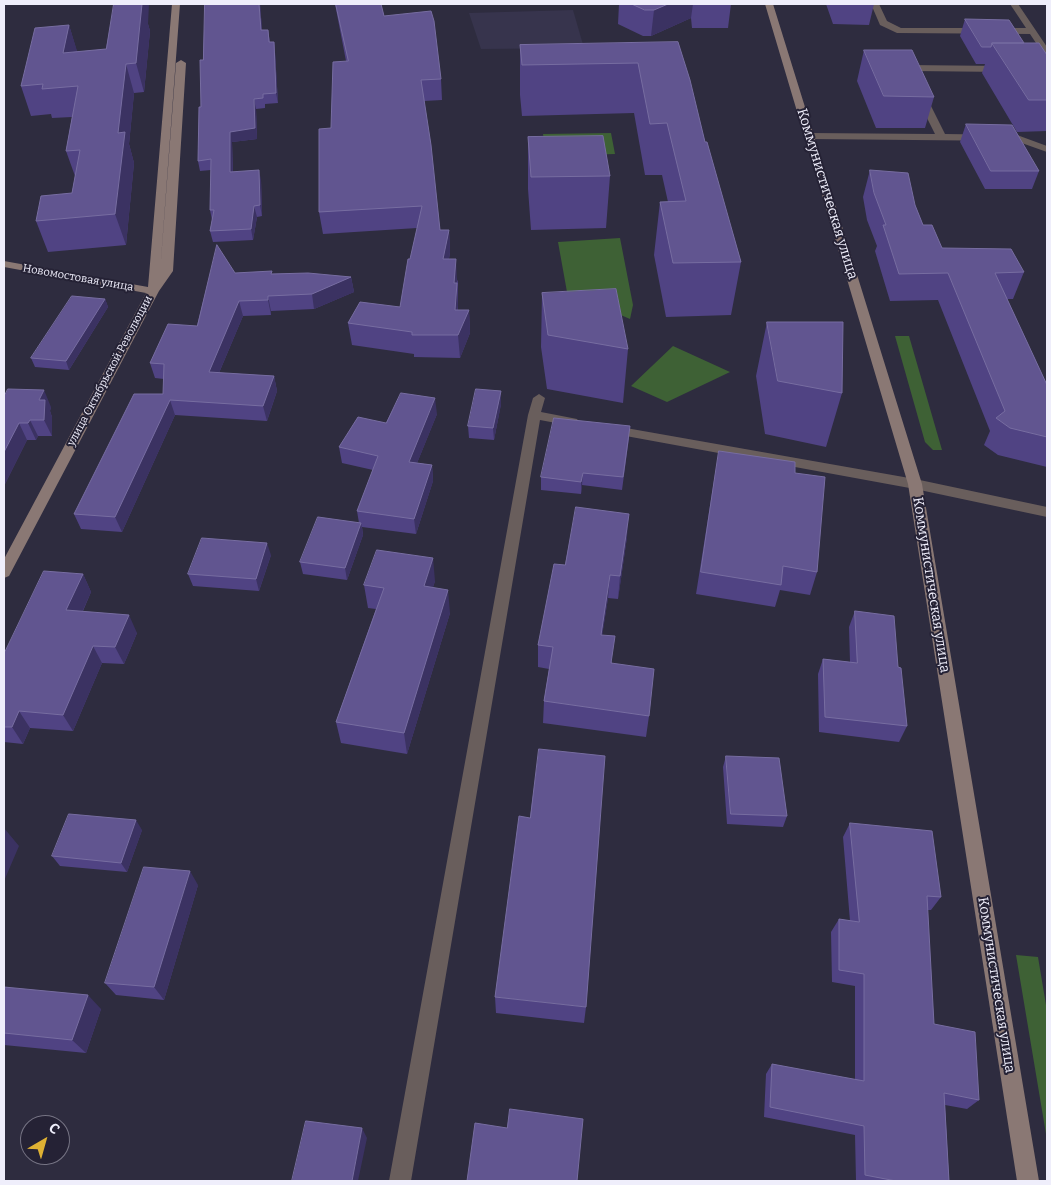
<!DOCTYPE html>
<html>
<head>
<meta charset="utf-8">
<style>
	body { margin:0 }
	#map { position:relative; width:1051px; height:1185px; overflow:hidden; background:#2e2c3f; font-family:Bitter,serif }
	canvas { display:block }
	.frame { position:absolute; inset:0; border:5px solid #efeefb; pointer-events:none }
	.north { position:absolute; left:20px; top:1115px; width:50px; height:50px; box-sizing:border-box; background:#252235; border:1px solid #767484; border-radius:50%; rotate:38deg; font-size:14px; font-weight:700; line-height:20px; text-align:center; color:#efeefb }
	.north::after { content:''; display:block; margin:auto; width:18px; height:22px; background:#dfb133; clip-path:polygon(50% 0,100% 100%,50% 72%,0 100%) }
</style>
</head>
<body>
<div id="map">
<canvas width="1051" height="1185"></canvas>
<div class="frame"></div>
<div class="north">С</div>
</div>
<script>
const ctx = document.querySelector('canvas').getContext('2d');
ctx.lineJoin = 'round';
function fill(path, color) { ctx.fillStyle = color; ctx.fill(path, 'evenodd'); }
function strokePath(path, color, width, dash) { ctx.strokeStyle = color; ctx.lineWidth = width; ctx.lineCap = dash ? 'butt' : 'round'; ctx.setLineDash(dash || []); ctx.stroke(path); }
function label(font, color, halo, rows, align = 'center') {
  ctx.font = font + ' Bitter,serif'; ctx.lineWidth = 4; ctx.setLineDash([]); ctx.textBaseline = 'middle'; ctx.strokeStyle = halo; ctx.fillStyle = color; for (const [text, x, y, turn = 0] of rows) {
    ctx.save(); ctx.translate(x, y); ctx.rotate((+turn || 0) * Math.PI / 180); ctx.textAlign = isNaN(turn) ? turn : align; if (halo) ctx.strokeText(text, 0, 0); ctx.fillText(text, 0, 0); ctx.restore();
  }
}
const built = new Path2D(`
	M573,10L584,48L481,49L469,13Z`);
const green = new Path2D(`
	M611,133L615,154L546,156L543,134Z
	M620,238L633,305L630,319L567,292L558,242Z
	M895,336H909L942,450H933L925,442Z
	M673,346L730,372L667,402L631,386Z
	M1016,955L1038,957L1047,1011V1140Z`);
const street = new Path2D(`
	M871,4H879L887,21L901,28H1026L1010,4H1018L1047,47V56L1044,55L1030,34L897,33L880,25Z
	M907,65L1004,66L1009,69L1004,72L913,71L912,75H906L902,68Z
	M921,93L926,96L945,134L1017,135L1047,146V152L1016,141L809,139L804,136L809,133L935,134L916,96Z
	M539,394L545,398L541,412L572,418L577,419L579,422L577,425L572,426L540,420L411,1181H389L528,415L533,398Z
	M609,425L915,479L1047,507V517L915,489L604,432L602,429L604,426Z`);
const secondary = new Path2D(`
	M172,4H180L160,273L176,63L181,60L186,63L173,271L159,291L9,576L4,578V559L146,293L4,267V261L148,287Z
	M765,4H773L922,484L1039,1181H1017L908,484Z`);
const wall = new Path2D(`
	M260,4L262,30H268L270,42H274L275,52L278,103L265,104V108L256,109L257,139L232,142L233,172L261,180L262,216L257,217L253,240L213,242L210,231L212,220L210,210L211,170L200,171L198,161L203,60Z
	M335,4H381L384,16L441,79L442,100L424,101L440,230H449L450,252L449,259L458,282V310H469L470,333L460,358L414,357V354L352,345L348,323L400,307L417,228L323,234L319,212L331,128L346,61Z
	M619,4H731L728,28H692L691,18L651,36H643L618,24Z
	M826,4H874L869,25L833,24Z
	M965,19L1024,43L1047,55V131L1017,132L982,73L985,64H976L960,36Z
	M148,24L150,31L144,92L134,93L129,144L134,163L126,245L48,252L36,221L72,193L75,176L66,151L72,117L52,118L51,114L31,116L21,86L69,25L77,52L106,49Z
	M678,42L705,142L741,262L731,315L666,317L654,255L660,202H668L662,175H645L634,113L522,116L520,95V45Z
	M864,50L934,97L925,128H876L857,81Z
	M966,124L1039,171L1032,189H985L960,142Z
	M528,137L610,176L606,228L531,230L528,189Z
	M870,170L915,205L923,225L942,248L1024,272L1013,299H1007L1047,385V467L998,455L984,445L990,431L938,300L890,301L875,251L877,246L867,220L863,197Z
	M235,273L351,277L354,292L314,309L271,311V315L243,316L219,373L274,376L277,391L267,421L175,415L122,532L81,529L74,514L163,394L164,379L155,378L150,363L197,326Z
	M542,293L628,349L623,403L547,389L541,347Z
	M105,299L108,307L69,370L35,367L31,358Z
	M767,322L842,393L826,447L765,434L756,376Z
	M501,391V404L494,440L469,438L468,426Z
	M4,397L51,407L50,411L52,417V436H38L36,440H27L4,486Z
	M437,414L417,463L432,465L433,481L416,534L362,527L363,535L347,580L303,574L300,562L359,523L357,511L373,470L342,463L339,447Z
	M629,438L622,490L582,485L581,494L541,490V477Z
	M719,451L795,473L817,572L810,595L780,590L775,607L696,594L715,474Z
	M627,537L618,599L608,598L602,635L612,663L649,716L646,737L543,723L544,701L549,669L538,667V645L565,565Z
	M271,555L259,591L193,586L188,574Z
	M83,574L91,592L83,611L137,633L124,664L102,663L73,731L30,728L23,744L4,742V654Z
	M435,581L433,587L450,613L407,754L341,743L336,722L376,609L368,608L364,585Z
	M855,611L898,667L907,726L899,742L819,732L818,674L823,659L850,662L849,627Z
	M726,756L787,816L783,827L727,824L723,767Z
	M850,823L941,897L931,910H927L934,1024L979,1100L967,1109L945,1105L949,1181H856L855,1135L764,1117L766,1074L772,1064L855,1080V986L832,982L831,932L839,919L850,921L843,837Z
	M142,830L127,872L60,866L52,856Z
	M198,885L164,1000L116,995L105,983Z
	M4,987L101,1009L86,1053L4,1045Z
	M495,997L586,1007L584,1023L496,1013Z`);
const shadedWall = new Path2D(`
	M141,4H149L148,24L150,31L144,92L136,63Z
	M259,4H260L263,40L261,30Z
	M668,4H693L691,18L651,36L654,10Z
	M69,25L78,54L63,53Z
	M274,42L275,52L278,103L276,93Z
	M126,64L134,93L129,144L134,163L126,245L115,214L118,133Z
	M254,99L256,109L257,139L232,142L233,183L230,172V132Z
	M259,170L261,180L262,216L260,205Z
	M254,206L257,217L253,240L251,229Z
	M449,230L450,252L445,281L443,259Z
	M456,259L458,305L456,333L454,283Z
	M351,277L354,292L314,309L312,294Z
	M268,296L271,311V315L268,300Z
	M105,299L108,307L69,370L66,361Z
	M239,301L243,316L213,387L209,372Z
	M469,310L470,333L460,358L458,335Z
	M274,376L277,391L267,421L263,406Z
	M44,390L51,407L50,411L52,417V436L44,420L39,400Z
	M501,391V404L494,440L493,428Z
	M435,398L437,414L411,478L409,462Z
	M170,400L175,415L122,532L115,517Z
	M30,420L38,436L36,440L28,423Z
	M19,423L27,440L4,486V452Z
	M432,465L433,481L416,534L414,519Z
	M583,473L582,485L581,494V482Z
	M629,514L627,537L618,599L620,576Z
	M361,523L363,535L347,580L345,568Z
	M267,543L271,555L259,591L256,579Z
	M433,558L435,581L426,609L424,586Z
	M83,574L91,592L75,628L66,610Z
	M610,575L608,598L599,657L601,635Z
	M448,590L450,613L407,754L404,733Z
	M129,615L137,633L124,664L115,647Z
	M93,646L102,663L73,731L63,715Z
	M19,711L30,728L23,744L12,727Z
	M136,820L142,830L127,872L121,863Z
	M4,828L19,846L4,881Z
	M190,871L198,885L164,1000L154,987Z
	M88,995L101,1009L86,1053L72,1040Z
	M362,1128L367,1138L358,1181H352Z`);
const building = new Path2D(`
	M114,4H142L136,63L126,64L118,133L125,132L115,214L36,221L41,196L72,193L80,150L66,151L78,86L42,89L43,84L21,86L35,28L69,25L63,53L106,49Z
	M205,4H259L261,30H268L269,42H274L276,93L263,94V98L254,99L255,128L230,132V172L259,170L260,205L254,206L251,229L210,231L214,210H210L211,159L198,161L199,107H201L200,60H203Z
	M336,4H381L384,16L431,11L434,21L441,79L421,80L431,145L440,230H449L443,259H456L454,283H457L455,310H469L458,335H412V332L348,323L360,302L400,307L408,259H410L422,206L319,212V129L331,128L333,62L348,61Z
	M632,4H668L654,10H645Z
	M965,19L1009,20L1024,43H992L991,47H982Z
	M678,42L690,80L705,142H707L741,262L673,263L660,202L686,201L667,123L650,124L638,63L522,65L520,45Z
	M992,43H1039L1047,55V100H1029Z
	M864,50H912L934,97L884,96Z
	M966,124L1012,125L1039,171H991Z
	M603,136L610,176L531,177L528,137Z
	M870,170L908,173L915,205L923,225H932L942,248L1011,249L1024,272L995,273L1047,385V437L1010,428L996,418L1005,411L948,273L899,274L883,225H886L874,193Z
	M217,245L235,273L272,271L271,274L308,273L351,277L312,294L268,296V300L239,301L209,372L274,376L263,406L170,400L115,517L74,514L134,394H163L164,364L150,363L168,324L197,326Z
	M616,289L628,349L548,335L542,293Z
	M72,296L105,299L66,361L31,358Z
	M767,322H843L842,393L778,381Z
	M8,389L44,390L39,400H45L44,420H30L28,423H19L4,452V397Z
	M476,389L501,391L493,428L468,426Z
	M401,393L435,398L409,462L432,465L414,519L357,511L378,456L339,447L358,417L386,423Z
	M554,418L630,426L623,477L583,473L581,482L541,477Z
	M719,451L795,462V473L825,477L817,572L783,566L781,585L701,572Z
	M576,507L629,514L620,576L610,575L601,635L615,636L611,663L654,669L649,716L544,701L553,647L538,645L554,564L565,565Z
	M318,517L361,523L345,568L300,562Z
	M202,538L267,543L256,579L188,574Z
	M377,550L433,558L424,586L448,590L404,733L336,722L384,588L364,585Z
	M44,571L83,574L66,610L129,615L115,647L93,646L63,715L19,711L12,727H4V654Z
	M855,611L894,616L898,667L901,668L907,726L825,717L823,659L857,663Z
	M539,749L605,756L586,1007L495,997L519,816L530,818Z
	M726,756L779,758L787,816L731,814Z
	M69,814L136,820L121,863L52,856Z
	M850,823L932,831L941,897L927,896L934,1024L975,1032L979,1100L944,1093L949,1181H896L865,1175L864,1126L770,1107L772,1064L864,1081V974L839,970V919L859,922Z
	M144,867L190,871L154,987L105,983Z
	M4,987L88,995L72,1040L4,1033Z
	M510,1109L583,1119L577,1181H467L475,1123L507,1128Z
	M306,1121L362,1128L352,1181H292Z`);
const farStreetnames = [
	["Новомостовая улица",78,278,10],
	["улица Октябрьской Революции",110,371,-62]
];
const streetNames = [
	["Коммунистическая улица",827,194,73],
	["Коммунистическая улица",931,585,81],
	["Коммунистическая улица",996,985,81]
];
fill(built, '#37344d');
fill(green, '#3e6135');
fill(street, '#695e5c');
fill(secondary, '#8a7874');
fill(wall, '#504383');
fill(shadedWall, '#3b3262');
fill(building, '#615590');
strokePath(building, '#776da1', 1);
label('11px', '#efeefb', '#252235', farStreetnames);
label('14px', '#efeefb', '#252235', streetNames);
</script>
</body>
</html>
